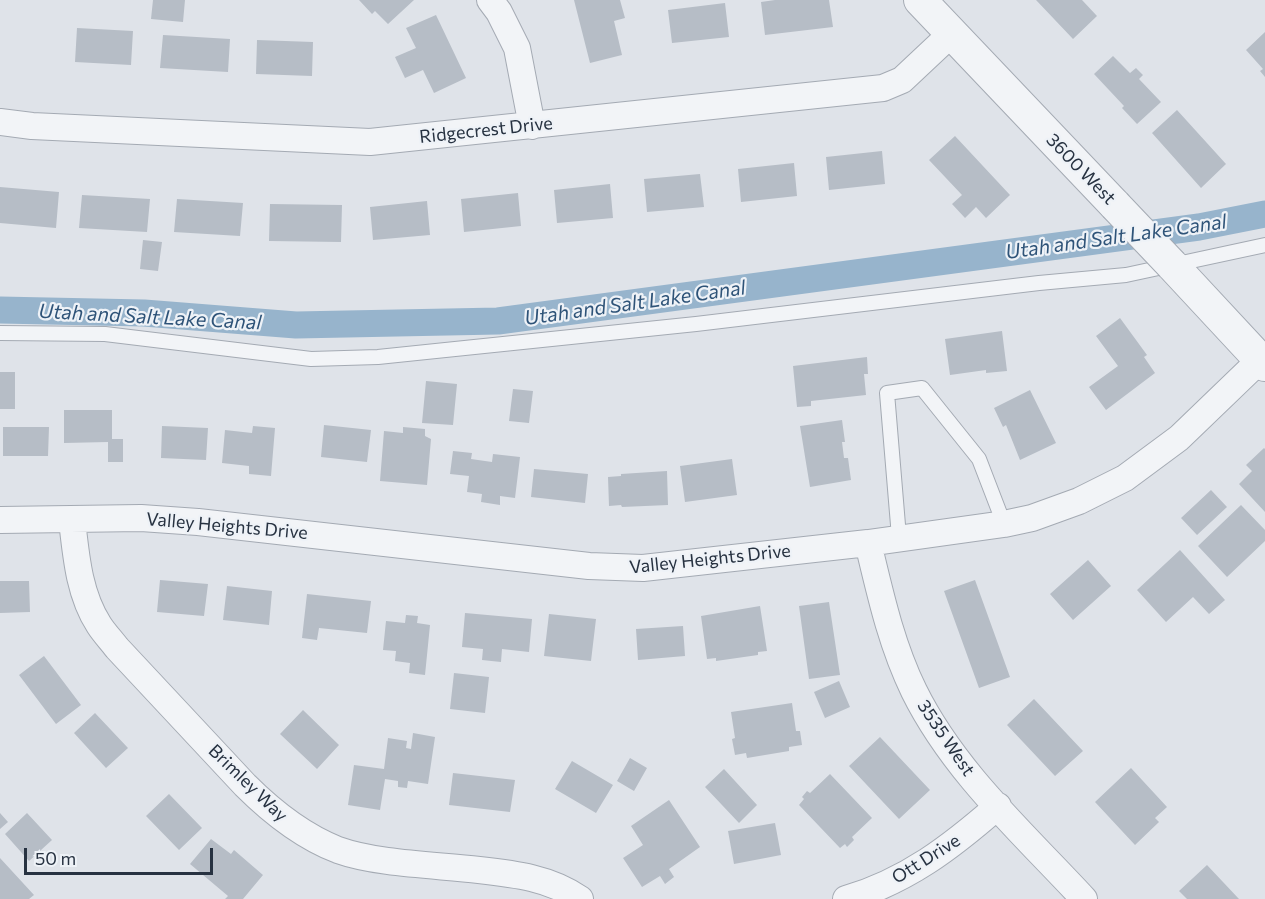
<!DOCTYPE html>
<html>
<head>
<meta charset="utf-8">
<style>
	body { margin:0 }
	#map { position:relative; width:1265px; height:899px; overflow:hidden; background:#dfe3e9; font-family:Commissioner,sans-serif }
	canvas { display:block }
	.scale { position:absolute; left:24px; top:848px; width:189px; height:27px; box-sizing:border-box; border:3px solid #273241; border-top:0; padding-left:8px; font-size:18px; line-height:21px; white-space:nowrap; color:#273241; -webkit-text-stroke:4px #eef2f7; paint-order:stroke }
</style>
</head>
<body>
<div id="map">
<canvas width="1265" height="899"></canvas>
<div class="scale">50 m</div>
</div>
<script>
const ctx = document.querySelector('canvas').getContext('2d');
ctx.lineJoin = 'round';
function strokePath(path, color, width, dash) { ctx.strokeStyle = color; ctx.lineWidth = width; ctx.lineCap = dash ? 'butt' : 'round'; ctx.setLineDash(dash || []); ctx.stroke(path); }
function fill(path, color) { ctx.fillStyle = color; ctx.fill(path, 'evenodd'); }
function label(font, color, halo, rows, align = 'center') {
  ctx.font = font + ' Commissioner,sans-serif'; ctx.lineWidth = 4.5; ctx.setLineDash([]); ctx.textBaseline = 'middle'; ctx.strokeStyle = halo; ctx.fillStyle = color; for (const [text, x, y, turn = 0] of rows) {
    ctx.save(); ctx.translate(x, y); ctx.rotate((+turn || 0) * Math.PI / 180); ctx.textAlign = isNaN(turn) ? turn : align; if (halo) ctx.strokeText(text, 0, 0); ctx.fillText(text, 0, 0); ctx.restore();
  }
}
const canal = new Path2D(`
	M0,310L144,313L296,325L498,321L1199,227L1265,214`);
const building = new Path2D(`
	M153,0H185L183,22L151,19Z
	M359,0H414L388,24L375,11L372,14Z
	M574,0H620L625,18L614,21L622,55L590,63Z
	M775,0H829L833,27L765,35L761,2Z
	M1036,0H1082L1097,16L1073,39Z
	M725,3L729,37L672,43L668,10Z
	M436,15L466,78L434,93L423,70L405,78L395,57L416,48L406,28Z
	M77,28L133,31L131,65L75,62Z
	M1265,32V77L1260,71L1263,69L1246,50Z
	M163,35L230,39L228,72L160,68Z
	M257,40L313,42L312,76L256,74Z
	M1113,56L1130,73L1136,68L1143,75L1139,79L1161,102L1137,124L1122,108L1124,106L1094,74Z
	M1177,110L1226,164L1201,188L1152,133Z
	M955,136L1010,195L986,218L976,207L965,218L952,204L962,195L929,160Z
	M882,151L885,184L829,190L826,157Z
	M794,163L797,196L741,202L738,169Z
	M700,174L704,207L647,212L644,179Z
	M610,184L613,218L557,223L554,190Z
	M0,187L59,192L56,228L0,223Z
	M518,193L521,226L464,232L461,199Z
	M82,195L150,199L147,232L79,228Z
	M177,199L243,203L240,236L174,232Z
	M427,201L430,235L373,240L370,207Z
	M270,204L342,205L341,242L269,241Z
	M143,240L162,242L158,271L140,269Z
	M1120,318L1147,355L1144,357L1155,373L1106,410L1089,387L1118,366L1096,336Z
	M1002,331L1007,371L986,373V370L950,375L945,339Z
	M867,357L868,374H864L866,395L811,401V406L797,407L793,366Z
	M0,372H15V409H0Z
	M426,381L457,384L453,425L422,423Z
	M513,389L533,391L529,423L509,421Z
	M1030,390L1056,443L1020,460L1006,425L1003,427L994,408Z
	M64,410H112V439H123V462H108V442L64,443Z
	M842,420L845,442H842L844,458H848L851,480L810,487L800,426Z
	M324,425L371,430L367,462L321,457Z
	M162,426L208,428L206,460L161,458Z
	M253,426L275,428L271,476L249,474V466L222,463L225,430L252,433Z
	M3,427H49L48,456H3Z
	M403,427L425,429V436L431,439L427,485L380,481L384,431L403,433Z
	M1264,448L1265,449V512L1239,484L1252,471L1246,465Z
	M453,451L472,453L471,459L492,462L493,454L520,457L515,498L500,496V505L481,502L482,494L467,492L469,476L450,474Z
	M732,459L737,495L685,502L680,466Z
	M534,469L588,474L585,503L531,497Z
	M667,471L668,505L622,507L621,505L609,506L608,477L621,476V474Z
	M1211,490L1227,507L1197,535L1181,518Z
	M1241,505L1265,530V541L1227,577L1198,546Z
	M1180,550L1225,600L1209,614L1193,597L1166,622L1137,590Z
	M1088,560L1111,586L1073,620L1050,594Z
	M160,580L208,584L204,616L157,612Z
	M975,580L1010,677L979,688L944,591Z
	M0,581H29L30,612L0,613Z
	M227,586L272,591L269,625L223,620Z
	M307,594L371,601L367,633L319,628L317,640L302,638Z
	M829,602L840,675L809,679L799,606Z
	M760,606L767,651L758,652V655L716,661V658L707,659L701,616Z
	M465,613L532,619L529,652L502,649L501,662L482,660L483,649L462,647Z
	M549,614L596,619L591,661L544,656Z
	M406,615L418,616L417,623L430,625L425,675L409,673L410,663L395,661L396,651L383,650L386,621L405,623Z
	M683,626L685,656L638,660L636,629Z
	M44,656L81,705L56,724L19,675Z
	M454,673L489,677L485,713L450,709Z
	M839,681L850,707L825,718L814,692Z
	M1034,699L1083,751L1055,776L1007,725Z
	M792,703L796,731H800L802,745L789,747V751L747,758L746,753L735,755L732,739L735,738L731,712Z
	M303,710L339,745L317,769L280,734Z
	M95,713L128,748L106,768L74,733Z
	M413,733L435,737L428,784L408,781L407,788L398,787V781L385,779L380,810L348,805L354,765L384,769L388,738L407,741L406,748L411,749Z
	M880,737L930,790L899,819L849,766Z
	M630,758L647,768L634,791L617,781Z
	M572,761L613,785L596,813L555,789Z
	M1131,768L1167,807L1155,818L1159,822L1135,845L1095,802Z
	M724,769L757,805L739,823L705,787Z
	M453,773L515,780L510,812L449,805Z
	M830,774L872,818L852,837L854,840L847,847L845,844L840,848L799,805L804,799L802,797L807,791L810,793Z
	M169,794L202,828L179,850L146,816Z
	M669,800L700,847L669,869L674,877L665,884L660,876L642,887L623,858L643,845L631,826Z
	M0,813L8,822L0,829Z
	M27,813L52,840L29,861L5,834Z
	M775,823L781,855L734,864L728,831Z
	M211,839L231,854L234,850L263,875L243,899H225L228,896L190,864Z
	M0,858L34,895L29,899H0Z
	M1207,865L1239,899H1187L1179,891Z`);
const service = new Path2D(`
	M0,333L105,334L311,359L378,357L696,324L1039,283L1126,275L1265,245
	M899,537L887,393L922,388L979,459L1004,524`);
const minor = new Path2D(`
	M490,0L499,12L517,48L532,126
	M0,122L32,126L370,142L883,88L902,80L951,34
	M0,520L141,518L198,522L589,566L643,568L868,543L1004,524L1032,518L1079,501L1125,478L1179,438L1260,360
	M72,520C76,556 79,594 99,625C104,633 111,640 117,648L245,785C272,812 302,836 338,850C377,864 437,865 479,870C515,874 550,878 580,899
	M868,543C880,593 891,644 914,691C954,772 1024,834 1084,899
	M846,899C907,881 951,847 998,806`);
const tertiary = new Path2D(`
	M920,0L1115,205
	M1172,265L1265,365`);
const tertiaryBridge = new Path2D(`
	M1115,205L1172,265`);
const streetNames = [
	["Ridgecrest Drive",486,130,-6],
	["3600 West",1081,169,46],
	["Valley Heights Drive",227,526,5],
	["Valley Heights Drive",710,559,-6],
	["3535 West",946,738,56],
	["Brimley Way",248,783,44],
	["Ott Drive",926,859,-32]
];
const waterNames = [
	["Utah and Salt Lake Canal",1116,237,-8],
	["Utah and Salt Lake Canal",635,303,-8],
	["Utah and Salt Lake Canal",150,317,3]
];
strokePath(canal, '#97b4cc', 27);
fill(building, '#b6bdc6');
strokePath(service, '#a4aab3', 16);
strokePath(minor, '#a4aab3', 28);
strokePath(tertiary, '#a4aab3', 34);
strokePath(service, '#f2f4f7', 14);
strokePath(minor, '#f2f4f7', 26);
strokePath(tertiary, '#f2f4f7', 32);
strokePath(tertiaryBridge, '#a4aab3', 34, []);
strokePath(tertiaryBridge, '#f2f4f7', 32);
label('18px', '#273241', '#eef2f7', streetNames);
label('italic 20px', '#2e5378', '#eef2f7', waterNames);
</script>
</body>
</html>
